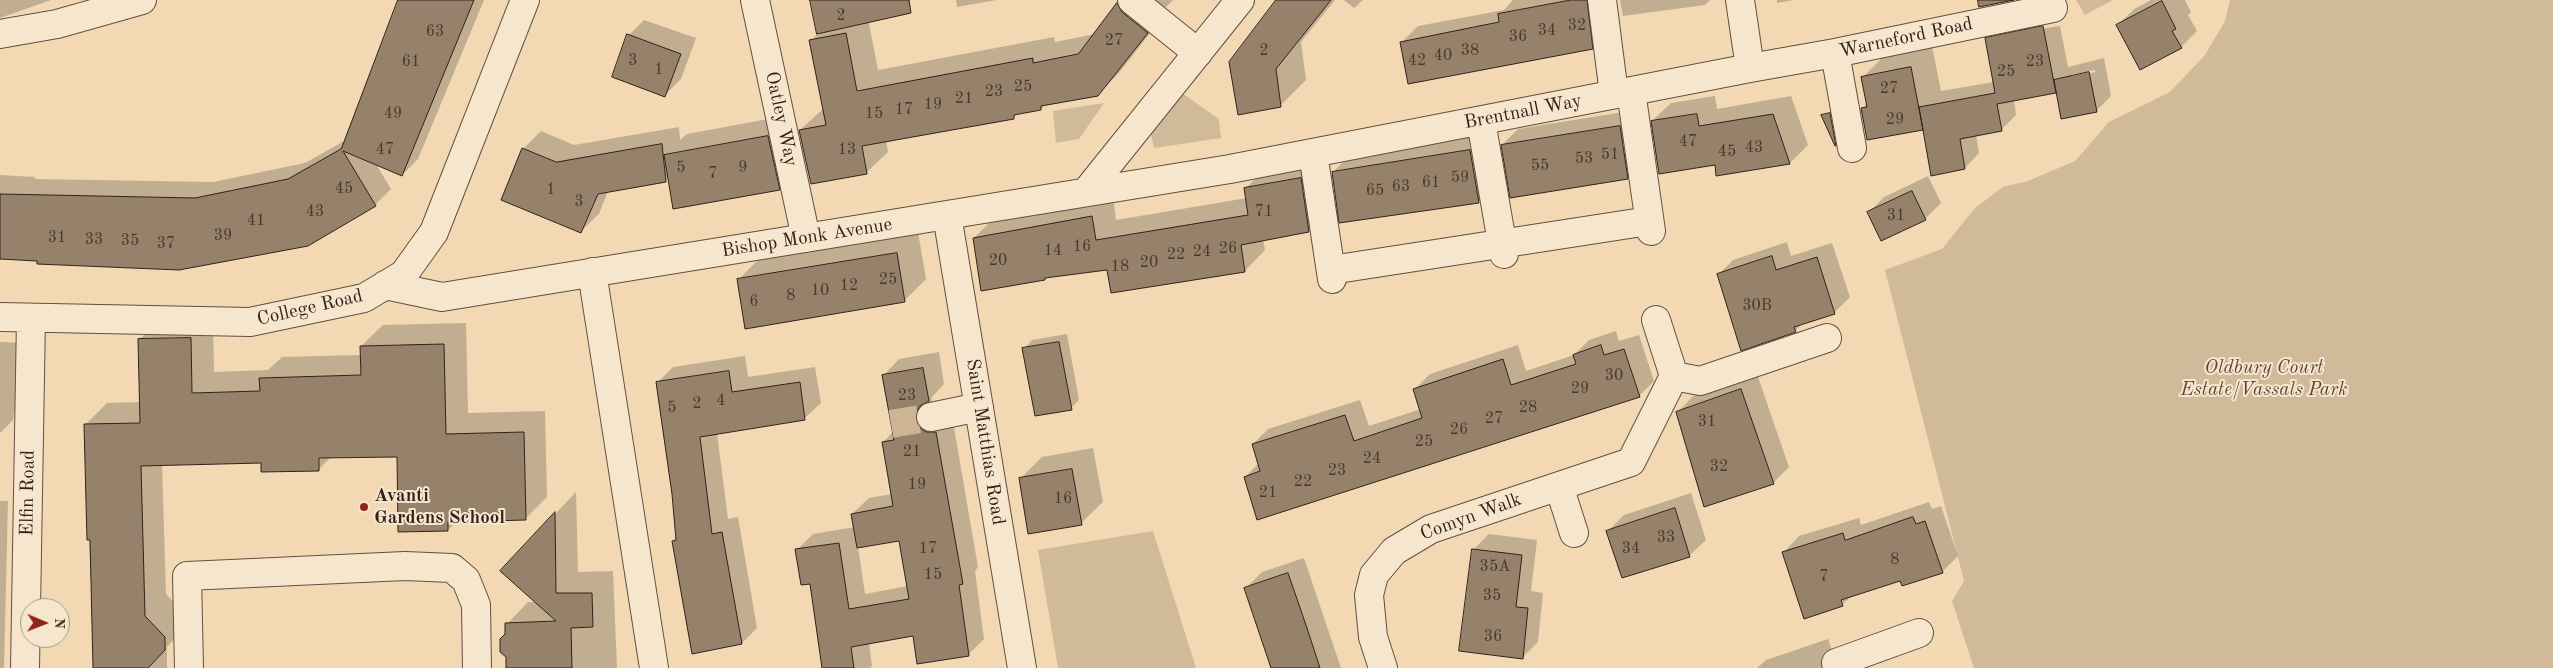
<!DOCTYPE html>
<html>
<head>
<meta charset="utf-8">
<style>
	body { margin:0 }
	#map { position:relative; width:2553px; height:668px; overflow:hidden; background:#f2d9b3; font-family:"Old Standard TT",serif }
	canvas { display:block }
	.north { position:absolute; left:20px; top:598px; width:50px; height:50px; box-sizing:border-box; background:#f7e6ce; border:1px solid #a89786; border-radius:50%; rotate:91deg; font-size:14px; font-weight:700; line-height:20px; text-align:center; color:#32211b }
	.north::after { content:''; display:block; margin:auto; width:18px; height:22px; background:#8f2418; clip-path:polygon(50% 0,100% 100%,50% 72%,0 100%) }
</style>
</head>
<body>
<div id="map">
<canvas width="2553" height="668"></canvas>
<div class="north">N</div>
</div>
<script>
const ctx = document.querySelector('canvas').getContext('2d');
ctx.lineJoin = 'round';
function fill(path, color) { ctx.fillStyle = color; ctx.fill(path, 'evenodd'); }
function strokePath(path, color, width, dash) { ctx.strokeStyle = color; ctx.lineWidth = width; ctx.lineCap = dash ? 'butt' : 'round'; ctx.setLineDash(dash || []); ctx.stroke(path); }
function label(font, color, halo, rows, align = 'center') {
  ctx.font = font + ' "Old Standard TT",serif'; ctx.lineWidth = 4; ctx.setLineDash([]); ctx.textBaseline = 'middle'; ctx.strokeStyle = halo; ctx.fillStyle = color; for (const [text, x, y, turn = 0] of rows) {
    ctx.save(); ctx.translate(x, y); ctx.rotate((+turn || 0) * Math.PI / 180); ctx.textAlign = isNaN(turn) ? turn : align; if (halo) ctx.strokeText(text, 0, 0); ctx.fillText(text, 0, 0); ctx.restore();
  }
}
const green = new Path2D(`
	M2076,0H2113L2085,15Z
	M2230,0H2553V668H1974L1952,601L1964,581L1885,270L1942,249L1975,208L2003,187L2028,181L2075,161L2109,122L2170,92L2205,55L2225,21Z
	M1179,91L1219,119L1221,138L1154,148L1150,130Z
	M1104,103L1079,139L1056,143L1053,111Z
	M1153,531L1196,668H1058L1038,550Z`);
const shadow = new Path2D(`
	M0,0H51L0,18Z
	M399,0H484L418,159L402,175L376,164L391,189L375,205L38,260L0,258V175L35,177V179L213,182L305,163L346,140Z
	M811,0H879L868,18L878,70L1054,37L1055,42L1095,34L1121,0H1173L1165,8L1168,10L1119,73L1097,95L1045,104L1041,109L1019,112L1014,117L886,141L888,152L866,173L800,130L824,108L811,41L818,33Z
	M956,0H996L957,7Z
	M1278,0H1335L1301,42L1306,80L1280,106L1239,113Z
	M1344,0H1363L1354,8Z
	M1513,0H1605L1608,32L1592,48L1402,42L1418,26L1504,10Z
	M1620,0H1710L1705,5L1623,16Z
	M1777,0H1794L1777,3Z
	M2151,0H2185L2191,12L2188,15L2197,31L2181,47L2118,25L2134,9Z
	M644,20L696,38L681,79L665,95L628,36Z
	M2060,26L2068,67L2104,58L2111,96L2096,111L2057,90L2014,100L2016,115L2001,130L1976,135L1979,153L1965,168L1924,127L1922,128L1862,109L1867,103L1862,78L1884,56L1932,46L1941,91L1994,82L2003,35ZM2095,70V72L2071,77V75Z
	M1715,96L1717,109L1791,96L1808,145L1790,163L1716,164L1652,121L1671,103Z
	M1636,110L1643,162L1627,178L1502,145L1518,129Z
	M790,115L801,167L779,189L669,177L665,181L608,191L599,214L581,231L523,149L541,131L574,145L679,127L680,140L687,134Z
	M1486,135L1495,186L1479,201L1333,172L1349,156Z
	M1321,159L1329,210L1308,231L1263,239L1265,250L1245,271L1108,269L1047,277L1045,279L974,238L994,218L1113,196L1116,220L1247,198L1245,189L1266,168Z
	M1928,176L1941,203L1925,219L1868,213L1884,197Z
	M918,232L926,279L904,301L738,280L760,258Z
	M1787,242L1791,256L1832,243L1850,297L1835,312L1803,323L1795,331L1718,275L1733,260Z
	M213,317L214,372L268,370L282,357L361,355V346L383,325L466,323L468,413L545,411L547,497L525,519L457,521L448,530L398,456L331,457L318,470L262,462L162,464L166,594L186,615V627L167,647V668H94L85,425L107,403L141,402L139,340L161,318Z
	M1616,331L1619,341L1639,335L1654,381L1639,396L1245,477L1259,463L1253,444L1268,429L1360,400L1369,426L1421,409L1415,389L1430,374L1518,345L1526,371L1574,355L1589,340Z
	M1067,334L1079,400L1071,408L1024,349L1032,340Z
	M0,342L31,343L29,397L14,413L13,420L0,433Z
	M939,352L944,384L932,397L931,403L952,416L978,567L975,571L984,639L968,655L914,634L869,642L872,666L870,668H824L811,582L797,550L813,534L855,527L852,514L869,498L892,494L883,442L893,432L883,376L899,359ZM900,539L908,586L865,594L858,547Z
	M745,356L748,377L815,367L821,403L805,418L717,433L728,519L738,517L757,628L742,643L673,542L677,537L673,494L657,383L673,367Z
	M1757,374L1789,467L1773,483L1678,412L1693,396Z
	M1093,448L1103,502L1081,523L1020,479L1042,457Z
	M576,492L578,572L613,571L617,668H508L507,624L528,602H536L502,570Z
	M1691,493L1706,540L1690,555L1622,577L1608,531L1624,515Z
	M0,501H8L4,668H0Z
	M1929,502L1932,509L1941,506L1958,556L1942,572L1901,579L1851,596L1842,605L1784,552L1799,536L1859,518L1861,525Z
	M1489,534L1537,540L1531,591L1543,593L1538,642L1522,658L1473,550Z
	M1304,558L1341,668H1272L1246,588L1262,572Z
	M1828,639L1838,668H1757L1766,660Z`);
const building = new Path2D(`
	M398,0H474L402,176L343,151L376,206L308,246L179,270L37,264V261L0,259V194L195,198L288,179L341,149Z
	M810,0H909L911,13L817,34Z
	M1276,0H1331L1276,69L1281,107L1238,115L1229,62Z
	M1571,0H1587L1593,49L1408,84L1400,42L1499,22L1498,14Z
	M1978,0H2014L1979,7Z
	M2162,1L2176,29L2172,31L2182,48L2140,70L2116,25Z
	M1117,3L1122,12L1148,33L1098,96L1041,106V110L1014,115V119L862,146L867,174L811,184L799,130L826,125L809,40L846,33L857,91L1033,58V63L1078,54Z
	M2043,26L2056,93L1997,104L2002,131L1960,139L1965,169L1931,176L1919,107L1995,93L1985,38Z
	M627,34L681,54L665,97L612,77Z
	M1911,67L1923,130L1867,140L1861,108L1867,107L1861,77Z
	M2089,72L2097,112L2061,119L2054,80Z
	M1830,113L1836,146H1835L1821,115Z
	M1697,114L1699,126L1773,114L1790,164L1716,176L1715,165L1659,174L1651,121Z
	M1620,126L1628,179L1510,198L1501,145Z
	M768,136L780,190L673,209L664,155Z
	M662,144L666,182L598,194L581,233L501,200L522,148L556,162Z
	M1470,150L1479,203L1339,223L1332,172Z
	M1301,178L1309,232L1241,245L1245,272L1111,293L1107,270L1045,278V280L981,291L973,238L1092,216L1096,240L1248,215L1244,188Z
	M1912,191L1926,220L1881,241L1867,212Z
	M897,253L905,302L745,329L737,279Z
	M1772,256L1776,270L1817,257L1835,314L1794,327L1796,332L1741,351L1717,274Z
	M191,338L192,393L260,391L259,378L361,375L360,346L444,344L446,434L524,432L526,520L448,522V531L398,532L397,457L319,458V471L261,472V463L141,466L145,616L165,637V650L148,668H93L90,540H87L84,424L140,423L138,339Z
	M1059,342L1072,410L1035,416L1022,348Z
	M1601,345L1604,355L1624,349L1640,397L1257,520L1244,477L1260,471L1252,444L1345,415L1354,441L1422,418L1413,389L1503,359L1511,385L1576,364L1573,355Z
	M923,368L929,401L920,406L916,413V420L919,427L926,432H936L963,584L959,585L969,656L917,664L913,636L851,647L854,668H822L810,584L801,585L795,549L839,543L849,609L909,599L899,541L857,548L851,514L893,506L882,442L894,440L882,375Z
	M729,371L732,392L800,382L805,420L700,437L712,534L722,532L742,644L692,654L672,541L676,540L672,494L656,382Z
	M1741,389L1774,484L1704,507L1676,412Z
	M1072,469L1082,525L1028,534L1019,478Z
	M1675,508L1690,557L1622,578L1606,531Z
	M555,512L556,593H592L593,627L571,628L572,668H506V657L500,652V639L505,634V623L556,621L500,571Z
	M1913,517L1916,524L1925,521L1943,573L1902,586L1900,581L1841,600L1843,606L1804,619L1782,552L1843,533L1845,540Z
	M1472,549L1522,555L1516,607L1528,608L1523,659L1459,651Z
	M1288,573L1307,628L1320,668H1271L1244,588Z`);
const minorTunnel = new Path2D(`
	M891,424L931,417`);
const minor = new Path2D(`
	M755,0L806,238
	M1132,0L1198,53
	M1602,0L1614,94
	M0,34L57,24L142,0
	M1835,53L1852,148
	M1750,68L1835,53L2053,8L2050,0
	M1631,91L1651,231
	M1481,121L1504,254
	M1313,153L1332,279
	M1086,192L1240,0
	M947,215L1022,668
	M1331,270L1649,221
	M592,272L654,668
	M385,285L442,297L1230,169L1750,68L1740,0
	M0,317L250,322L364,298L404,274L434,232L525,0
	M1674,376L1700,381L1827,338
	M931,417L979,407
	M1559,486L1574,533
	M1836,663L1919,633
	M25,668L31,318
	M189,668L187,576L405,566L452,568L466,580L476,605L477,668
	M1383,668L1373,637L1369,595L1374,575L1394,551L1431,529L1631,462L1674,376L1656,320`);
const markers = [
	[364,507,5,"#8f2418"]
];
const numberNames = [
	["2",841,16],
	["32",1577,26],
	["34",1547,31],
	["63",435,32],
	["36",1518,37],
	["27",1114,41],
	["2",1264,51],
	["38",1470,51],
	["40",1443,56],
	["3",633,61],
	["42",1417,61],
	["61",411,62],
	["23",2035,62],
	["1",659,70],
	["25",2006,72],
	["25",1023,87],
	["27",1889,89],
	["23",994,92],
	["21",964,99],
	["19",933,105],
	["17",904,110],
	["49",393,114],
	["15",874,114],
	["29",1895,120],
	["47",1688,142],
	["43",1754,148],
	["47",385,150],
	["13",847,150],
	["45",1727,152],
	["51",1610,155],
	["53",1584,159],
	["55",1540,166],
	["5",681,168],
	["9",743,168],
	["7",713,174],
	["59",1460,178],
	["61",1431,183],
	["63",1401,187],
	["45",344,189],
	["1",551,190],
	["65",1375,191],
	["3",579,202],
	["43",315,212],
	["71",1264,212],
	["31",1896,216],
	["41",256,221],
	["39",223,236],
	["31",57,238],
	["33",94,240],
	["35",130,241],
	["37",166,244],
	["16",1082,247],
	["26",1228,249],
	["14",1053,251],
	["24",1202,252],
	["22",1176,255],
	["20",998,261],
	["20",1149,263],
	["18",1120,267],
	["25",888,280],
	["12",849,286],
	["10",820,291],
	["8",791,296],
	["6",754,302],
	["30B",1757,306],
	["30",1614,376],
	["29",1580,389],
	["23",907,396],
	["4",721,401],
	["2",697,404],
	["5",672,408],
	["28",1528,408],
	["27",1494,419],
	["31",1707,422],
	["26",1459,430],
	["25",1424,442],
	["21",912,452],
	["24",1372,459],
	["32",1719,467],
	["23",1337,471],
	["22",1303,482],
	["19",917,485],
	["21",1268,493],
	["16",1063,499],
	["33",1666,538],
	["17",928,549],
	["34",1631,549],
	["8",1895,560],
	["35A",1495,567],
	["15",933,575],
	["7",1824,577],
	["35",1492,596],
	["36",1493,637]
];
const streetNames = [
	["Warneford Road",1906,38,-12],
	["Brentnall Way",1523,112,-11],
	["Oatley Way",781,119,78],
	["Bishop Monk Avenue",807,238,-9],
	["College Road",310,308,-13],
	["Saint Matthias Road",985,442,81],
	["Elfin Road",28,493,-89],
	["Comyn Walk",1471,517,-20]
];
const parkNames = [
	["Oldbury Court",2264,368],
	["Estate/Vassals Park",2264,390]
];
const poiNames = [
	["Avanti",374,496],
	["Gardens School",374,518]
];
fill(green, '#d1ba99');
fill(shadow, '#0003');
fill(building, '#96816a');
strokePath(building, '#32211b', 1);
strokePath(minorTunnel, '#ccb495', 28, [28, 14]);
strokePath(minor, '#624f41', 30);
strokePath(minor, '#f7e6ce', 28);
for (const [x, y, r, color] of markers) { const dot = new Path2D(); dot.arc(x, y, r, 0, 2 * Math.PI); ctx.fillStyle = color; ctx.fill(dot); strokePath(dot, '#f7e6ce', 2); }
label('16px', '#4b392f', null, numberNames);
label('19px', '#32211b', '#f7e6ce', streetNames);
label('italic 19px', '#5a473a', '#f7e6ce', parkNames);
label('bold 19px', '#32211b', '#f7e6ce', poiNames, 'left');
</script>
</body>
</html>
